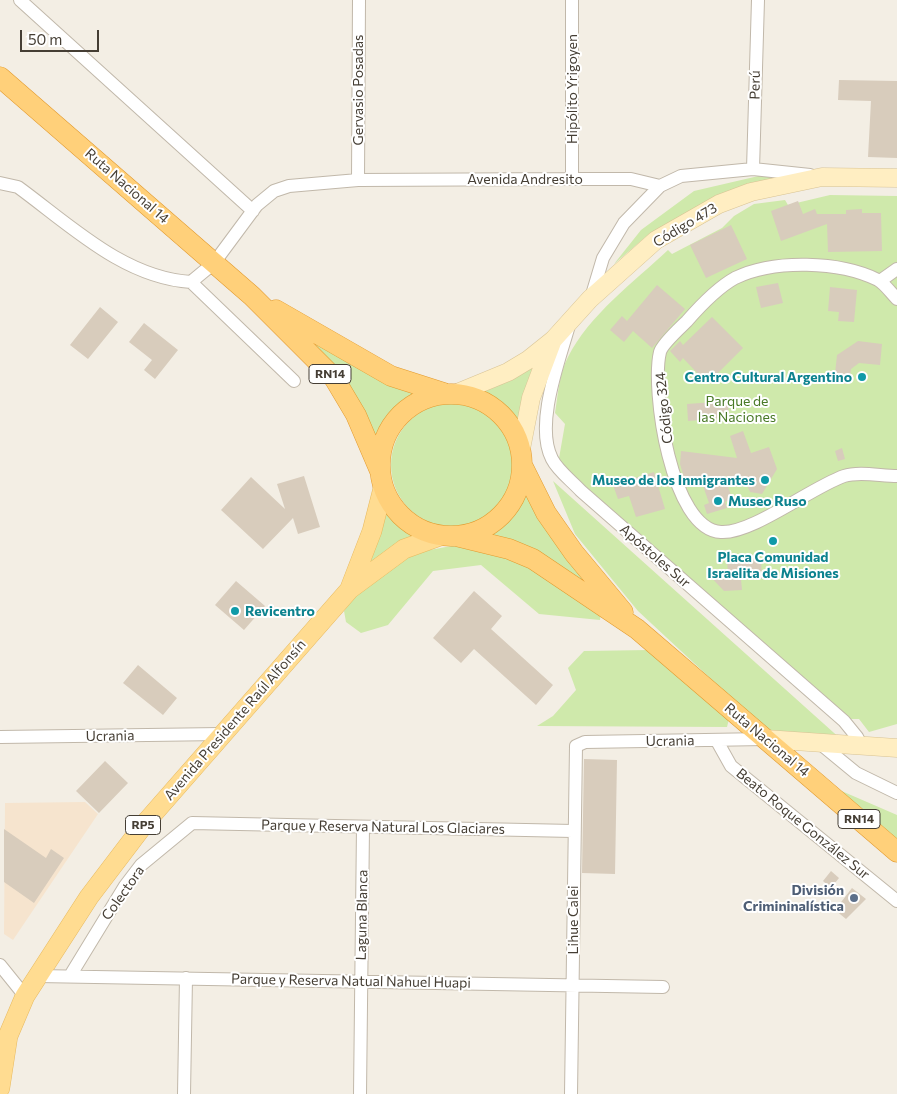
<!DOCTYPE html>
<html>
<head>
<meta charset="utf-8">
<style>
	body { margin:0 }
	#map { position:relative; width:897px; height:1094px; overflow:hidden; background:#f3eee4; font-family:Commissioner,sans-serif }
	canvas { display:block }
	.scale { position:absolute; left:20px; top:30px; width:79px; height:22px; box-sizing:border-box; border:2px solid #453e34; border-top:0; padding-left:6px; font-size:15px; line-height:18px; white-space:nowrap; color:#453e34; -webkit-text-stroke:4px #fff; paint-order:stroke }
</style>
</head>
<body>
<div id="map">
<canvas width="897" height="1094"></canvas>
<div class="scale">50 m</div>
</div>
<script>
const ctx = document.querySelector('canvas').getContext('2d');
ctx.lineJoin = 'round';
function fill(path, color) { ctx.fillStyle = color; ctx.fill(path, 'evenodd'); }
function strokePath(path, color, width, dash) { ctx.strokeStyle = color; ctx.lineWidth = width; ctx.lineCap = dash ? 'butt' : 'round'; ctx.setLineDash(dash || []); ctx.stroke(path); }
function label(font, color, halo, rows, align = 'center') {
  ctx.font = font + ' Commissioner,sans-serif'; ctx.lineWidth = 4; ctx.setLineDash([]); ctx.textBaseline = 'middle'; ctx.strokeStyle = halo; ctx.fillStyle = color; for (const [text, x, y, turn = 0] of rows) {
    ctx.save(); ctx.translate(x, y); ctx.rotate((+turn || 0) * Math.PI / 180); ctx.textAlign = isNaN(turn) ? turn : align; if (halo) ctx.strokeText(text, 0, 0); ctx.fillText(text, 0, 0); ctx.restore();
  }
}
const commercial = new Path2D(`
	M85,802L98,814L13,940L4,934L5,803Z`);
const green = new Path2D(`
	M780,171L779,176L709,201L648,235L614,264L641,230L694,191Z
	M830,195L897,196V724L869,732L859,719H845L558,464L565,424L555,413C558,395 559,374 568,357C589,315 634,282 668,250L672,254L722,228L734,216L754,204L785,200L788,205Z
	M298,333L425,393C394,411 389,416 377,450Z
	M535,361L522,429L503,405L477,393Z
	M391 465a62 62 0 1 1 124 0a62 62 0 1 1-124 0Z
	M553,481L843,741L766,730L638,611L575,534Z
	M528,483L604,599L481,536L507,518Z
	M386,502L402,527L427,537L362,573Z
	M452,546C516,552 549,578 601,612L600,620L539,614L481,565L433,571L388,625L361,633L346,622L344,611C362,586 392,561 422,552C431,549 442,548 452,546Z
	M649,650L729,719L727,727L537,726L553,716L576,690L568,668L584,651Z
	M830,786L897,815V840Z`);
const building = new Path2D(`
	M839,80L897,81V158L868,157L871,101L838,100Z
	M798,201L803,214L815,209L817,214H846V210L862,209V213H881L882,251L828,252L827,224L781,241L771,211Z
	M731,225L747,259L706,278L690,245Z
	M778,283L783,303L761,308L756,287Z
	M657,285L685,309L652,348L633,331L624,342L610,330L622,316L627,321Z
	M830,287L857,290L854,322L838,321L839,312L828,311Z
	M100,307L118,322L88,359L70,345Z
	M712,317L743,348L712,379L707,375L703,379L683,358L680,362L670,351L680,341L683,345Z
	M144,323L178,350L155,379L144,370L152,360L129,342Z
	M858,341L882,344L880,365L859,363L851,369L849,384L834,383L837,355Z
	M728,401L729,418L688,421L687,404Z
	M743,431L751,453L769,447L777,469L762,494L750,492L744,478L725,476L732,499L725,502L727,508L707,514L704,505L709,503L702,483L685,481L680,464L681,451L737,458L730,436Z
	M842,448L845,459L838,461L835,451Z
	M654,472L665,509L636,517L629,496L618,499L613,485Z
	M304,476L320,527L298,534L293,518L263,549L221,510L251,477L285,509L277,484Z
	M754,555L755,561L761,560L762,579H741L742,590L724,591L706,572L728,571L727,562L744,561V556Z
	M236,581L265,606L244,630L215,605Z
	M474,591L502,616L491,629L553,685L536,705L474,649L461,663L433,638Z
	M138,665L177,698L163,715L123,683Z
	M584,759L617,760L615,874L582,873Z
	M105,761L128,783L99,813L76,791Z
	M4,829L46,858L51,849L64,858L34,903L4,882Z
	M831,871L839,878L831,888L823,881Z
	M852,888L866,899L846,919L835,910Z`);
const minor = new Path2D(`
	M20,0L253,211
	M572,0V179
	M753,169L758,0
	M358,180L359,0
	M0,183L18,187C70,225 124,278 191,282L294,381
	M880,281L897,269
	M191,282L214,263L257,205L274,191L289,186L358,180L572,179H631L660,186
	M591,298L603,258L624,223L660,186L681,176L753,169L810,175
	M897,299C891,293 885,284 878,280C840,261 774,259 735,278C717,288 701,305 687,321C681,327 662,344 660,352C651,389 671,530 721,532C752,534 812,487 844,476C859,471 881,476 897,476
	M570,322C560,359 534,424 552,459C558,471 572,481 581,491L844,721L857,737L862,747
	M0,737L221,734
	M717,741L731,766L897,901
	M822,745L856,773L897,793
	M0,965L25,996
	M38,976L663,987
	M70,976L125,886L141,865L192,823L573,831
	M184,1094L186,978
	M360,1094L363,827
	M571,1094L576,746L585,742L765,739`);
const secondary = new Path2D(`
	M457,393L508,372L528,360L553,340L590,299L656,240L719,204L751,192L822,177L897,178
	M521,449L531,398L552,342
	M765,739L897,748`);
const primary = new Path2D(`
	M350,588L372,531L383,488
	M0,1088L8,1036L25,996L89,897L146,822L350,589L404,549L440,536`);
const trunk = new Path2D(`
	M0,77L252,296L334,378L356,415L380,471
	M276,310L391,376L444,393
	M380 465a71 71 0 1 1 142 0a71 71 0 1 1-142 0Z
	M523,467L546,513L574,553L623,612
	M456,536L509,549L533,559L637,629L897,852`);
const markers = [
	[862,377,5,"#0f9aa8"],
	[765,480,5,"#0f9aa8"],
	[718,501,5,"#0f9aa8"],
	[773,541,5,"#0f9aa8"],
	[235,611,5,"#0f9aa8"],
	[854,898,5,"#5c6f8a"]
];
const shields = [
	[330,374,42],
	[859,819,42],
	[143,825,35]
];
const shieldNames = [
	["RN14",330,374],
	["RN14",859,819],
	["RP5",143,825]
];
const streetNames = [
	["Perú",755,85,-89],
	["Hipólito Yrigoyen",572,89,-90],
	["Gervasio Posadas",358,90,-90],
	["Avenida Andresito",525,179],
	["Ruta Nacional 14",127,186,41],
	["Código 473",685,225,-31],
	["Código 324",664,408,-96],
	["Apóstoles Sur",655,556,41],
	["Avenida Presidente Raúl Alfonsín",235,720,-49],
	["Ucrania",110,736,-1],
	["Ruta Nacional 14",767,740,40],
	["Ucrania",670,741,-1],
	["Beato Roque González Sur",803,824,39],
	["Parque y Reserva Natural Los Glaciares",383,827,1],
	["Colectora",123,893,-55],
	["Laguna Blanca",362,915,-89],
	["Lihue Calei",573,920,-90],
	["Parque y Reserva Natual Nahuel Huapi",351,981,1]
];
const cultureNames = [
	["Centro Cultural Argentino",852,377],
	["Museo de los Inmigrantes",755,480],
	["Museo Ruso",728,501,"left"],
	["Placa Comunidad",773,557,"center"],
	["Israelita de Misiones",773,573,"center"],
	["Revicentro",245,611,"left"]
];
const parkNames = [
	["Parque de",737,401],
	["las Naciones",737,417]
];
const serviceNames = [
	["División",844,890],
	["Crimininalística",844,906]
];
fill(commercial, '#f6e4ce');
fill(green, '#cfe9ab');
fill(building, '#d8ccbc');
strokePath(minor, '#c1b8aa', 14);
strokePath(secondary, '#d8c394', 19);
strokePath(primary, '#e7b95e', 20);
strokePath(trunk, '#e29a2f', 21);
strokePath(minor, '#fff', 12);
strokePath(secondary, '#ffeec2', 18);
strokePath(primary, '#ffdc91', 19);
strokePath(trunk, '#ffd07a', 20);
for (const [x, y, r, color] of markers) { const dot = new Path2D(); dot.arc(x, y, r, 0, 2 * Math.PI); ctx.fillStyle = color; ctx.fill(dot); strokePath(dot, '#fff', 2); }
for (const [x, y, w] of shields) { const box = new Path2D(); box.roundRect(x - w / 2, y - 9.5, w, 19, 4); ctx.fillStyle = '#fff'; ctx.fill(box); strokePath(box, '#453e34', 1); }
label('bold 12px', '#453e34', null, shieldNames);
label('14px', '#453e34', '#fff', streetNames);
label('bold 14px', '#0d838f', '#fff', cultureNames, 'right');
label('14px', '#487926', '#fff', parkNames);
label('bold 14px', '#4e5e75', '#fff', serviceNames, 'right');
</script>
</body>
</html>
